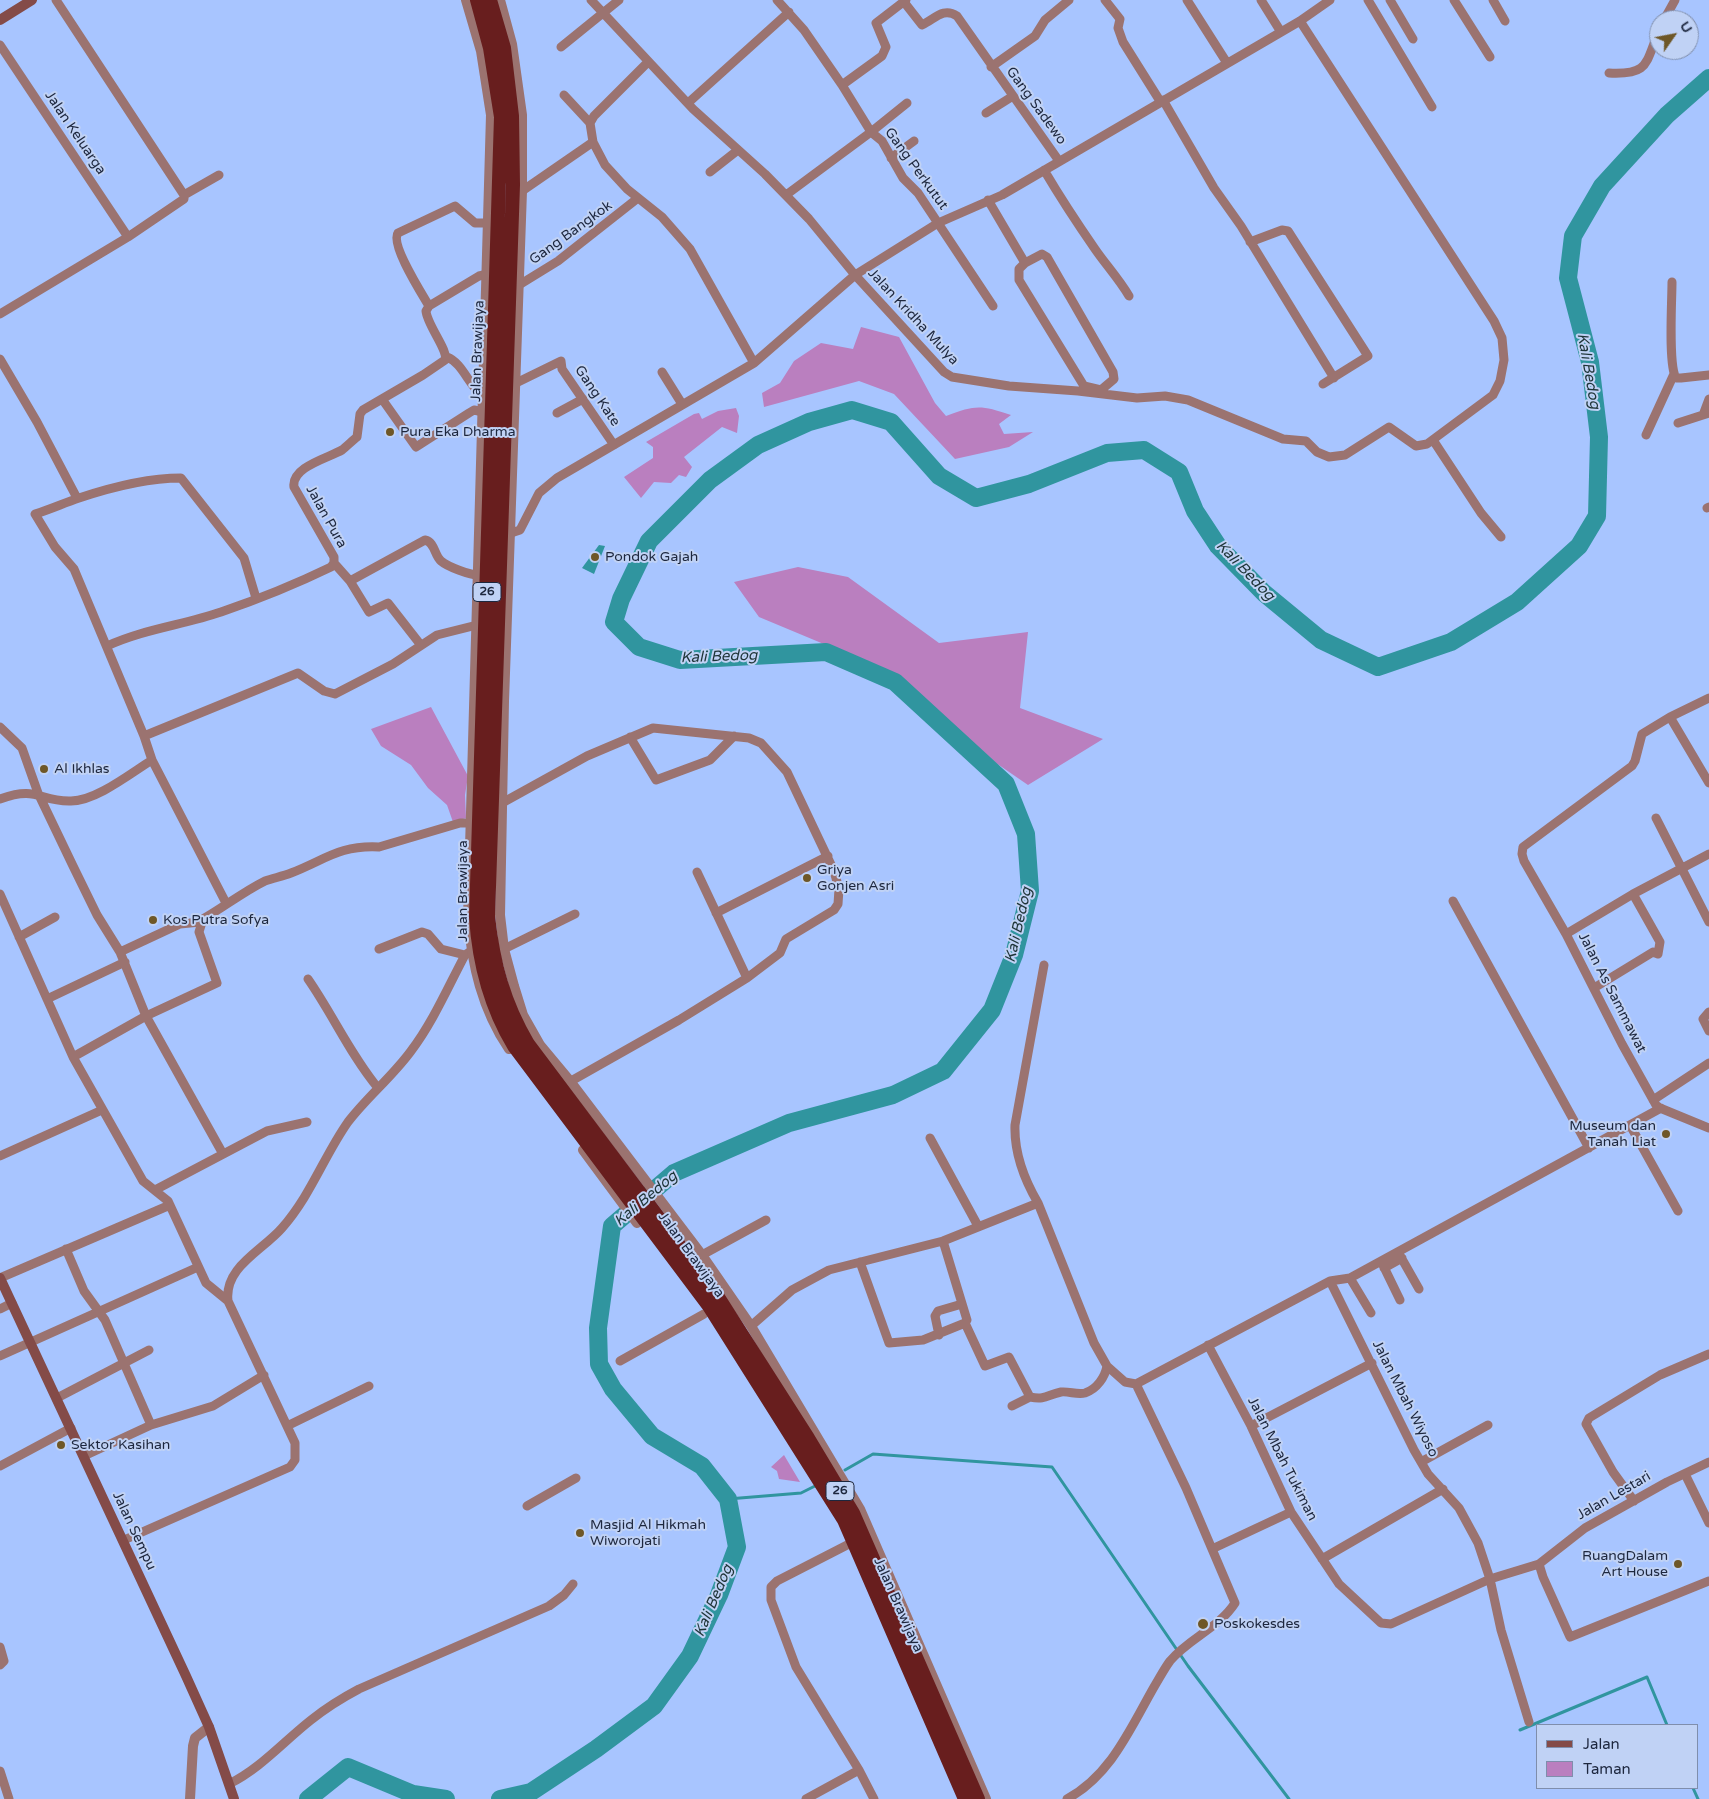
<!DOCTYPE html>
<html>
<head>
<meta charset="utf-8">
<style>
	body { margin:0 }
	#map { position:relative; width:1709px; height:1799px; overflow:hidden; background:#a8c5ff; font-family:"Varela Round",sans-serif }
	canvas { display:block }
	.legend { position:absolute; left:1536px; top:1724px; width:162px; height:65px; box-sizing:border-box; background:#c0d2f5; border:1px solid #7f8eac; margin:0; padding:6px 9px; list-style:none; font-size:15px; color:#1d273e }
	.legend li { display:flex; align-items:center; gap:10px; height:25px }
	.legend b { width:25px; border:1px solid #7f8eac }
	.north { position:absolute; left:1649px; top:10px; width:50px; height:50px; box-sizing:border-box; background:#c0d2f5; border:1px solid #7f8eac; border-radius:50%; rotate:57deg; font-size:14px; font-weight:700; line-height:20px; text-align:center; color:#1d273e }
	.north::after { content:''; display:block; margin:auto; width:18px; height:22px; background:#6e5727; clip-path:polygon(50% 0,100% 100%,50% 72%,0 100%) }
</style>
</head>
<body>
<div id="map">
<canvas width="1709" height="1799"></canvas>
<ul class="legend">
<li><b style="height:6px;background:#844b48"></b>Jalan</li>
<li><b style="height:14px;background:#ba7fbf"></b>Taman</li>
</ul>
<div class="north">U</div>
</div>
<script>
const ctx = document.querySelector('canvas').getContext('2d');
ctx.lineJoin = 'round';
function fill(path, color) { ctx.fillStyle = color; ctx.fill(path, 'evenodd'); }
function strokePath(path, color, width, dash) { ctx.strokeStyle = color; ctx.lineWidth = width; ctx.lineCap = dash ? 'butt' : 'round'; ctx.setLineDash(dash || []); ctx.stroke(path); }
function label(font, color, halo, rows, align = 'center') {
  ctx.font = font + ' "Varela Round",sans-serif'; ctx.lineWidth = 4; ctx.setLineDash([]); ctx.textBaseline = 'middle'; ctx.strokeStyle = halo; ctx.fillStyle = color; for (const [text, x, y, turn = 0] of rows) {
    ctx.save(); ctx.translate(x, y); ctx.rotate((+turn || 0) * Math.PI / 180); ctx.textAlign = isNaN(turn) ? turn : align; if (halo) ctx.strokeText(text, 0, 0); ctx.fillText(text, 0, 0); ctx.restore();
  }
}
const green = new Path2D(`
	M861,327L899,337L935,403L946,416C976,405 980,405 1011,415L999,424L1004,434L1033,432L1009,447L955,459L894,394L859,381L764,407L762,393L780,383L794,361L821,343L853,349Z
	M736,408L739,416L737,433L722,427L684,457L692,467L686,477L679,475L671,483L654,482L641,498L624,477L653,458V447L646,442L694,414L699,413L702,419L718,411Z
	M798,567L848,577L939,643L1028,632L1020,708L1103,739L1028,785L996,763L898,675L759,617L734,582Z
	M431,707L468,776L465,795L466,818L453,822L447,805L428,788L411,765L381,746L371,729Z
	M784,1455L800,1482L779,1479L777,1471L771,1467Z`);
const water = new Path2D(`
	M599,545L605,546L594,574L582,568Z`);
const stream = new Path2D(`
	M845,1470L873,1454L1052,1467L1188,1666L1289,1799
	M728,1499L801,1493L817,1485
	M1520,1730L1647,1677L1667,1725
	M1693,1788L1698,1799`);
const river = new Path2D(`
	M308,1799L348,1767L413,1794L446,1799
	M500,1799L531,1792L596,1749L654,1706L690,1656L719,1595L737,1547L728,1499L702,1466L652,1436L613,1389L599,1364L598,1328L612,1226L674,1173L789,1123L893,1095L943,1071L992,1010L1014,955L1030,891L1026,834L1006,784L895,682L826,652L680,660L639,647L614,622L621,599L649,541L710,480L758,445L809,422L852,410L891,422L939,476L976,498L1029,484L1107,453L1144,450L1179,472L1195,511L1218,546L1264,593L1321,640L1378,667L1451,642L1517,602L1579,546L1597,516L1599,437L1590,362L1568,278L1573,236L1602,186L1667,115L1709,78`);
const minor = new Path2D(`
	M56,0L184,195
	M591,0L693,109L765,174L809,219L855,275L944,372L952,377L1009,386L1078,391L1137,398L1165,396L1188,400L1283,439L1306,441L1317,452L1329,457L1345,455L1389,427L1416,446L1427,444L1493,395L1500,381L1504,360L1502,338L1494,321L1300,21
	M777,0L804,30L842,85
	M1105,0L1120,19L1118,28L1123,42L1160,101
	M1187,0L1227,63
	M1261,0L1281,32
	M1368,0L1432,107
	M1390,0L1413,39
	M1454,0L1490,57
	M1493,0L1505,21
	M904,2L922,25C935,19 943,7 957,16L1059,161
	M1664,20L1675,0
	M0,45L128,237
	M561,47L619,0
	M648,62L594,116L590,123L593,142L605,165L627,189L662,217L690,249L754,363
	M991,67L1035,36L1045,20L1069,0
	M1609,73C1650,75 1645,63 1659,31
	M564,95L590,123
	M1163,100L1214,188L1241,226L1334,378
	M688,103L789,12
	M907,103L871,132L882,141L903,178L918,193L993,306
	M986,113L1013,96
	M891,158L914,141
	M1044,170C1060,197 1077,223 1095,249C1106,265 1119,279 1129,296
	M710,172L738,150
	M522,191L593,142
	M786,195L871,132L842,85L882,56L886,47L876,23L906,0
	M988,200L1025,263
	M1250,242L1282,230L1288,231L1368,356L1323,384
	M1042,254L1047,257L1113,372L1114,379L1101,390L1084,386L1019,280V269L1025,263Z
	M1672,282C1672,301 1668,365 1676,378H1681L1709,375
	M519,285L558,261L638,198
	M429,306C422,294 390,244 398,233L455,206L475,223H489
	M0,314L128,237L184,199V195L219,175
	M447,357C463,363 469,387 484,397
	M0,359L37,422L77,498
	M662,372L682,404
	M516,383L561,361L562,369L614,445
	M382,399L416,447L469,413L474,410L483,412
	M557,413L583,399
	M1703,415L1709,399
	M1678,423L1709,413
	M1646,435L1674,374
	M1433,440L1481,513L1501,537
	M1707,508L1709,507
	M511,533L520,530L539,493L557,478L754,363L855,275L938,223L1002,195L1300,21L1330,0
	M334,563L350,581L369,612L388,603L420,644
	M350,581L425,540C435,542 434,555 441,561C448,567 470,575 478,575
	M107,646C144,629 183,625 221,612C259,599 296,584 331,567L334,563V557L294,487C291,467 328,458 342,450C347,446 352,441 357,437L360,414L363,410L423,375L445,360C449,351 427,325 426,311L429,306L479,276L488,274
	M1670,717L1709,783
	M0,727L22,748L38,793L73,866L97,915L120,952
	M144,736L298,673L324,691L335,694L393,664L437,635L477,625
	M630,737L656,780L710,760L734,736
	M152,760L226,903
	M0,799C38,785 39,802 71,801C96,801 131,773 152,760L144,736L74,569L55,547L35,514C51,509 64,503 79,498C112,487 147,478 181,478L244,558L256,598
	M502,803L587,756L653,728L749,738L761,743L787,772L834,871L839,889L838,904L834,910L786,939L780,953L747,978L679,1020L564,1085
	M1656,818L1709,922
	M1709,854L1633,894L1566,934L1622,1044L1656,1105L1660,1108L1709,1128
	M697,872L747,978
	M0,894L73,1057
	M1453,901L1589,1148
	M716,913L828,856
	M200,922L180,924L120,952L146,1016L223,1154
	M1566,934L1524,861L1522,854L1523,847L1632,766L1635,761L1642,734L1670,717L1709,698
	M19,937L55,917
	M379,949L422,932L428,934L441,949L465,955
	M504,949L575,914
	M308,979C333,1015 350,1054 378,1088
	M1594,988L1653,952L1658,954L1660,942L1633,894
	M47,999L125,962
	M1709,1012L1703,1019L1709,1031
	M1653,1100L1709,1063
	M1630,1125L1678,1211
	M930,1138L978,1226
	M0,1156L102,1110
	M155,1190L267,1131L307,1122
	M1038,1203C1024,1179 1014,1153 1015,1125L1044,965
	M943,1241L967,1320L965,1323L985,1366L1009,1357L1030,1397C1046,1400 1047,1395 1061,1392C1069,1391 1077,1395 1085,1393C1097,1389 1105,1377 1107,1366
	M66,1249L84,1291L105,1320L151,1425
	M1398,1252L1419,1289
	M702,1255L766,1220
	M1381,1261L1400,1300
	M860,1262L889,1343L923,1340L965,1323
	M1384,1268L1402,1258
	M0,1278L170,1205
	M1350,1278L1371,1313
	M1330,1281L1414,1450L1428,1474L1459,1508L1478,1543L1490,1579L1501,1630L1529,1722
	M228,1301L206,1283L168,1201L143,1181L73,1057L146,1016L217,983L199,932L203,919C224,907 243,892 265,881C274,878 283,876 291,873C325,860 339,845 379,847L460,823H470
	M0,1309L12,1303
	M751,1326L792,1290L829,1270L943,1241L1038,1203L1094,1343L1107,1366L1125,1382L1136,1384L1330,1281L1350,1278L1661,1108
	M939,1335L935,1316L938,1311L962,1304
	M1208,1345L1251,1426L1291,1512L1339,1584L1381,1623L1391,1624L1490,1579L1539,1564L1543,1577L1570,1637L1709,1581
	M0,1356L198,1267
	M620,1361L704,1314
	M57,1398L149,1350
	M1012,1406L1030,1397
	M287,1426L369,1386
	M1251,1426L1372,1363
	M84,1456L151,1425L213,1406L264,1375
	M1421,1462L1488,1425
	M0,1466L71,1428
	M1685,1474L1709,1523
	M1634,1501L1613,1472L1586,1424L1589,1418L1660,1375L1709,1354
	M527,1506L576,1478
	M124,1540L290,1467L295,1460V1443L228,1301C224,1267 262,1251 282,1228C311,1195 324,1156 348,1122C367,1097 392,1077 411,1051C433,1022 448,987 465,955L471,951
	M853,1542L777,1581L771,1587V1600L796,1667L859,1770L874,1799
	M1212,1549L1291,1512
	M1322,1559L1443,1489
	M1539,1564L1585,1528L1667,1482L1709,1462
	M0,1647L4,1661L0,1665
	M0,1771L9,1799
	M229,1784C261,1768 283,1742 311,1720C326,1708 342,1698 359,1689L549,1606L564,1595L573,1584
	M806,1799L859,1770
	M1067,1799C1111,1775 1130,1729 1154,1687C1159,1679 1164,1669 1170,1661C1189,1638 1219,1628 1235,1603L1186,1488L1136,1384`);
const tertiary = new Path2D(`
	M466,0L481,51L491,115L468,917C472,965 482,1009 509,1049
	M500,0L512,44L522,115V191L504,701L500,915L504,949L514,986L523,1015L540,1045L570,1081L702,1255L751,1326L860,1509L986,1799
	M583,1150L637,1223
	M190,1799L193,1746L195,1738L209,1727`);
const secondary = new Path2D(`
	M0,20L32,0
	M0,1278L186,1676L209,1727L234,1799`);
const trunk = new Path2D(`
	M477,0L490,48L501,117L476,917C479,963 490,1006 514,1046L709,1306L844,1520L965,1799
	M490,0L504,48L512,116L513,185L488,916C493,963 504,1004 528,1044L716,1294L808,1438L853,1513L978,1799`);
const markers = [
	[390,432,5,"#6e5727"],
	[595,557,5,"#6e5727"],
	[44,769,5,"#6e5727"],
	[807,878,5,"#6e5727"],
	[153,920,5,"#6e5727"],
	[1666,1134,5,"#6e5727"],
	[61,1445,5,"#6e5727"],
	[580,1533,5,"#6e5727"],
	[1678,1564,5,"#6e5727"],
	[1203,1624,6,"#6e5727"]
];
const shields = [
	[487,592,28],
	[840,1491,28]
];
const shieldNames = [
	["26",487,592],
	["26",840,1491]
];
const streetNames = [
	["Gang Sadewo",1036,106,54],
	["Jalan Keluarga",75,133,56],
	["Gang Perkutut",916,169,54],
	["Gang Bangkok",571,233,-36],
	["Jalan Kridha Mulya",913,317,47],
	["Jalan Brawijaya",478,351,-88],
	["Gang Kate",597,396,56],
	["Jalan Pura",326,517,61],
	["Jalan Brawijaya",463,891,-90],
	["Jalan As Sammawat",1612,993,63],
	["Jalan Brawijaya",691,1255,54],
	["Jalan Mbah Wiyoso",1405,1399,63],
	["Jalan Mbah Tukiman",1282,1459,63],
	["Jalan Lestari",1614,1496,-30],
	["Jalan Sempu",134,1531,65],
	["Jalan Brawijaya",898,1605,66]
];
const poiNames = [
	["Pura Eka Dharma",400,432],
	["Pondok Gajah",605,557],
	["Al Ikhlas",54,769],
	["Griya",817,870],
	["Gonjen Asri",817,886],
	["Kos Putra Sofya",163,920],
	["Museum dan",1656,1126,"right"],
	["Tanah Liat",1656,1142,"right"],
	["Sektor Kasihan",71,1445],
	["Masjid Al Hikmah",590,1525],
	["Wiworojati",590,1541],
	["RuangDalam",1668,1556,"right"],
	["Art House",1668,1572,"right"],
	["Poskokesdes",1214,1624]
];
const waterNames = [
	["Kali Bedog",1588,371,80],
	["Kali Bedog",1245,571,46],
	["Kali Bedog",719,657,-2],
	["Kali Bedog",1019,925,-77],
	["Kali Bedog",646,1199,-40],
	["Kali Bedog",714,1601,-67]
];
fill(green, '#ba7fbf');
fill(water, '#30959f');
strokePath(stream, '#30959f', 3);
strokePath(river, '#30959f', 18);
strokePath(minor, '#9b7370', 9);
strokePath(tertiary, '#9b7370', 10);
strokePath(secondary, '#844b48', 10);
strokePath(trunk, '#681e1e', 14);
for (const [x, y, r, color] of markers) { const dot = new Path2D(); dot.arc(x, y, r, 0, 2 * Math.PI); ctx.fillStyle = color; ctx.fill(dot); strokePath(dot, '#c0d2f5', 2); }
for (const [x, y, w] of shields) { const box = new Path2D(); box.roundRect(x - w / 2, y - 9.5, w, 19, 4); ctx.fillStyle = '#c0d2f5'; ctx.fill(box); strokePath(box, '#1d273e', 1); }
label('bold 12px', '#1d273e', null, shieldNames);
label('14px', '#1d273e', '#c0d2f5', streetNames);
label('14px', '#1d273e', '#c0d2f5', poiNames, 'left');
label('italic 15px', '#1e3437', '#c0d2f5', waterNames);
</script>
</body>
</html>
